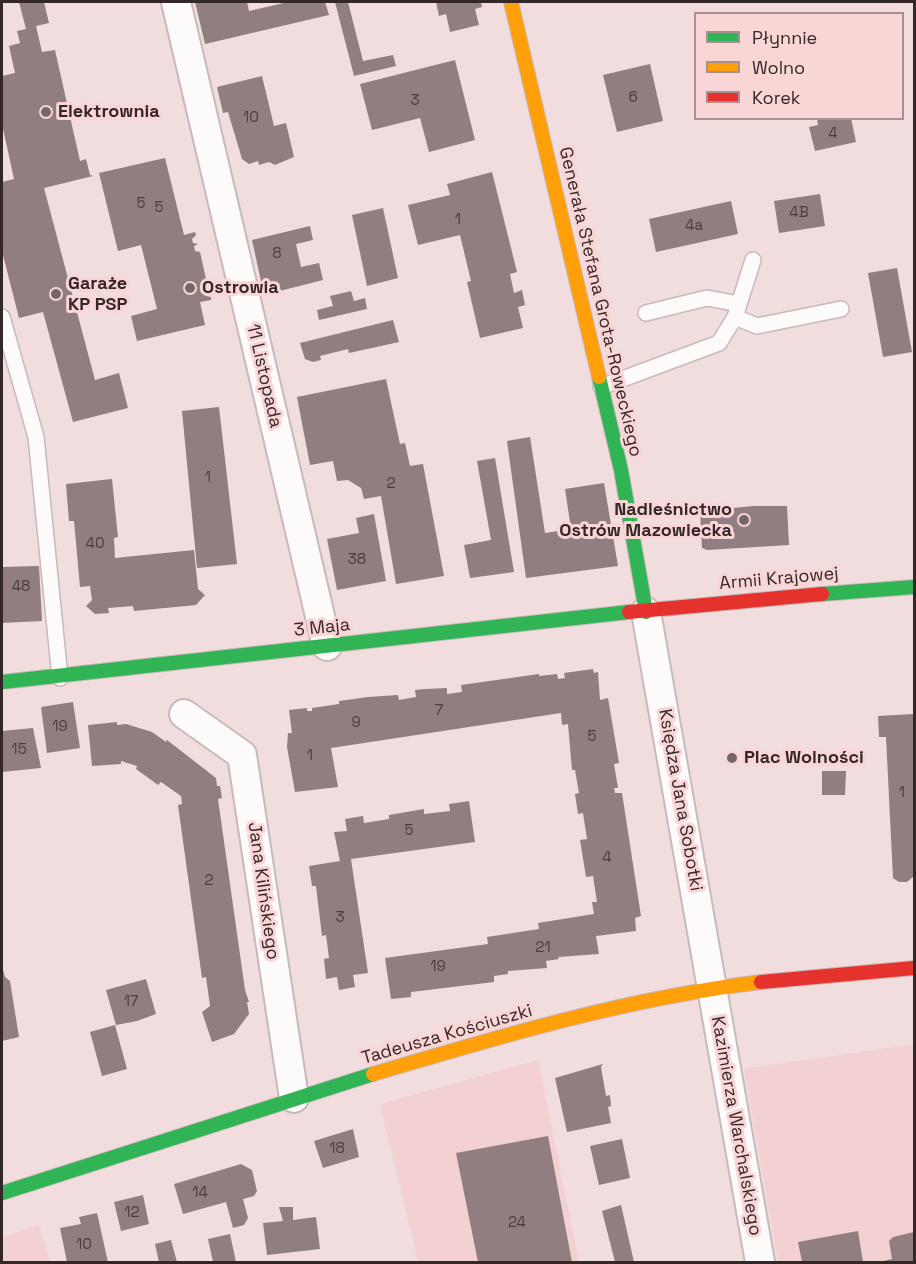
<!DOCTYPE html>
<html>
<head>
<meta charset="utf-8">
<style>
	body { margin:0 }
	#map { position:relative; width:916px; height:1264px; overflow:hidden; background:#f1ddde; font-family:"Space Grotesk",sans-serif }
	canvas { display:block }
	.frame { position:absolute; inset:0; border:3px solid #342727; pointer-events:none }
	.legend { position:absolute; left:694px; top:12px; width:210px; height:108px; box-sizing:border-box; background:#f9d5d6; border:2px solid #aa8f90; margin:0; padding:8px 10px; list-style:none; font-size:18px; color:#342727 }
	.legend li { display:flex; align-items:center; gap:12px; height:30px }
	.legend b { width:30px; border:2px solid #aa8f90 }
</style>
</head>
<body>
<div id="map">
<canvas width="916" height="1264"></canvas>
<div class="frame"></div>
<ul class="legend">
<li><b style="height:8px;background:#30b455"></b>Płynnie</li>
<li><b style="height:8px;background:#ff9f0a"></b>Wolno</li>
<li><b style="height:8px;background:#e5322d"></b>Korek</li>
</ul>
</div>
<script>
const ctx = document.querySelector('canvas').getContext('2d');
ctx.lineJoin = 'round';
function fill(path, color) { ctx.fillStyle = color; ctx.fill(path, 'evenodd'); }
function strokePath(path, color, width, dash) { ctx.strokeStyle = color; ctx.lineWidth = width; ctx.lineCap = dash ? 'butt' : 'round'; ctx.setLineDash(dash || []); ctx.stroke(path); }
function label(font, color, halo, rows, align = 'center') {
  ctx.font = font + ' "Space Grotesk",sans-serif'; ctx.lineWidth = 6; ctx.setLineDash([]); ctx.textBaseline = 'middle'; ctx.strokeStyle = halo; ctx.fillStyle = color; for (const [text, x, y, turn = 0] of rows) {
    ctx.save(); ctx.translate(x, y); ctx.rotate((+turn || 0) * Math.PI / 180); ctx.textAlign = isNaN(turn) ? turn : align; if (halo) ctx.strokeText(text, 0, 0); ctx.fillText(text, 0, 0); ctx.restore();
  }
}
const built = new Path2D(`
	M914,1044V1262H778L744,1069Z
	M538,1060L579,1262H418L380,1104Z
	M39,1225L50,1262H2V1237Z`);
const building = new Path2D(`
	M19,2H44L49,23L36,26L42,52L55,50L80,161L86,159L90,175L93,176L44,188L95,380L119,373L128,408L73,422L43,312L19,318L2,251V182L14,179L2,124V76L15,73L9,46L20,43L17,31L26,29Z
	M195,2H247L249,11L288,2H325L329,15L205,44Z
	M335,2H348L363,61L393,55L396,66L354,76Z
	M436,2H481L482,7L475,9L479,25L450,32L446,14L439,16Z
	M455,60L475,140L429,152L420,118L372,130L360,84Z
	M650,64L663,121L617,132L603,75Z
	M262,76L274,126L286,123L294,157L275,165L269,162L259,165L258,161L249,164L242,159L228,112L223,113L217,87Z
	M817,118H851L856,142L815,151L809,127L818,125Z
	M165,158L184,235L195,232L196,235L192,239L193,243L198,244L194,246L195,251L200,252L206,279L203,282L204,287L209,288L204,291L206,296L211,297V300L200,302L205,325L137,341L131,316L157,309L141,245L118,251L99,173Z
	M492,172L517,272L510,274L514,293L522,290L525,305L518,307L523,328L480,338L467,282L471,281L460,235L418,245L408,205L450,195L447,184Z
	M820,194L825,226L779,233L774,201Z
	M731,201L738,234L656,252L649,219Z
	M383,208L398,278L367,286L352,215Z
	M310,226L313,240L296,244L301,267L319,263L323,280L264,295L252,240Z
	M897,268L912,352L883,357L868,273Z
	M351,291L354,301L365,298L367,309L319,320L317,310L333,306L330,296Z
	M393,320L399,342L349,353L348,349L320,356L321,360L313,362L305,359L300,343Z
	M386,379L400,444L405,443L410,466L423,464L444,576L396,584L381,496L364,499L361,488L348,480L337,481L333,461L310,465L297,397Z
	M219,407L237,564L197,568L182,411Z
	M530,437L545,533L571,529L565,489L604,483L618,566L526,578L507,441Z
	M495,458L514,572L470,578L464,545L491,540L477,461Z
	M112,479L118,537L114,538L115,558L194,550L198,589L205,595L196,605L134,611L133,606L108,608L109,613L95,614L86,606L92,600L90,586L80,587L74,521H69L66,484Z
	M754,506H787L789,545L707,550L702,548L700,511Z
	M374,514L386,581L337,590L327,539L359,533L356,518Z
	M39,566L42,621L2,623V567Z
	M593,669L594,673L598,672L600,700L608,698L619,763L614,764L618,788H614L615,793H622L641,916L635,918L636,931L596,936L599,954L558,957L559,959L546,961L547,968L508,971V974L494,976V982L411,992V997L391,999L385,958L488,944L487,937L539,929L538,923L594,914L592,902H597L593,876L586,877L580,840L587,839L583,813L578,814L575,794L579,793L575,770H572L568,724L562,725L561,713L331,748L338,787L295,792L287,747L288,733H292L289,710L307,708V711H312V708L339,704V701L368,697L398,695L399,700L416,697L415,690L425,689L447,688V694L462,692L461,685L539,674V676L557,674L558,679L565,678L564,673Z
	M73,702L80,748L47,753L41,707Z
	M914,714V876L907,882H899L893,878L886,737H879L878,716Z
	M117,722V725L126,724L152,732L166,742L167,740L216,778L217,786H220L222,798L218,799L245,990L249,1002H247L249,1014L234,1034L212,1042L202,1012L210,1006L206,977L202,978L178,805L182,804L181,796L161,782L158,785L136,769L137,766L121,761V764L92,766L88,725Z
	M33,728L41,768L2,772V731Z
	M822,771H846L845,795H822Z
	M469,801L475,842L351,859L368,973L353,975L355,987L339,990L337,977L326,979L324,959L329,958L326,935L322,936L316,886H312L309,866L340,861L334,832L347,831L345,819L363,816L364,823L389,819V815L424,809V814L450,811L449,804Z
	M2,966L5,977L10,981L19,1037L2,1041Z
	M146,979L156,1014L137,1021L116,1025L106,990Z
	M115,1025L127,1069L102,1076L90,1032Z
	M603,1064L601,1067L606,1096L610,1095L611,1106L608,1107L611,1123L567,1132L555,1078Z
	M353,1129L359,1157L323,1168L314,1141Z
	M548,1136L572,1262H478L456,1153Z
	M622,1139L630,1178L599,1185L590,1146Z
	M241,1164L252,1170L257,1191L254,1196L243,1199L248,1218L244,1225L233,1228L226,1202L183,1214L174,1184Z
	M143,1195L149,1224L121,1231L114,1202Z
	M621,1205L634,1262H615L602,1211Z
	M279,1207H293V1220L316,1217L320,1249L267,1255L263,1223L283,1221Z
	M97,1213L108,1262H67L60,1228L81,1224L79,1217Z
	M858,1231L863,1262H802L798,1242Z
	M914,1232V1262H879L892,1259L889,1241L893,1237Z
	M230,1234L236,1262H213L208,1239Z
	M171,1240L177,1262H159L155,1244Z`);
const lane = new Path2D(`
	M646,313L707,298L739,304
	M2,317L36,437L60,678
	M735,317L757,326L841,309
	M601,387L719,343L735,317L753,260`);
const street = new Path2D(`
	M176,2L327,646
	M646,612L760,1262
	M184,714L242,755L294,1098`);
const fast = new Path2D(`
	M599,377L621,470L646,612
	M822,594L914,587
	M2,682L629,612
	M2,1193L373,1074`);
const slow = new Path2D(`
	M511,2L599,377
	M373,1074C501,1036 629,998 761,982`);
const jam = new Path2D(`
	M629,612L822,594
	M761,982L914,968`);
const markers = [
	[46,112,6,"#766767"],
	[190,288,6,"#766767"],
	[56,294,6,"#766767"],
	[744,520,6,"#766767"],
	[732,758,6,"#766767"]
];
const numberNames = [
	["6",633,98],
	["3",415,101],
	["10",251,118],
	["4",833,134],
	["5",141,204],
	["5",159,208],
	["4B",799,213],
	["1",458,220],
	["4a",694,226],
	["8",277,254],
	["1",208,478],
	["2",391,484],
	["40",95,544],
	["38",357,560],
	["48",21,587],
	["7",439,711],
	["9",356,723],
	["19",60,727],
	["5",592,737],
	["15",19,750],
	["1",310,756],
	["1",902,793],
	["5",409,831],
	["4",607,858],
	["2",209,881],
	["3",340,918],
	["21",543,948],
	["19",438,967],
	["17",131,1002],
	["18",337,1149],
	["14",200,1193],
	["12",132,1213],
	["24",517,1223],
	["10",84,1245]
];
const poiNames = [
	["Elektrownia",58,112],
	["Garaże",68,284],
	["KP PSP",68,305],
	["Ostrowia",202,288],
	["Nadleśnictwo",732,510,"right"],
	["Ostrów Mazowiecka",732,531,"right"],
	["Plac Wolności",744,758]
];
const streetNames = [
	["Generała Stefana Grota-Roweckiego",600,302,77],
	["11 Listopada",264,376,77],
	["Armii Krajowej",779,579,-5],
	["3 Maja",322,628,-6],
	["Księdza Jana Sobotki",680,800,80],
	["Jana Kilińskiego",263,891,82],
	["Tadeusza Kościuszki",447,1035,-16],
	["Kazimierza Warchalskiego",736,1126,80]
];
fill(built, '#f3d1d2');
fill(building, '#917e80');
strokePath(lane, '#c8b9ba', 18);
strokePath(street, '#c8b9ba', 32);
strokePath(fast, '#c8b9ba', 16);
strokePath(slow, '#c8b9ba', 16);
strokePath(jam, '#c8b9ba', 16);
strokePath(lane, '#fdfafa', 15);
strokePath(street, '#fdfafa', 28);
strokePath(fast, '#30b455', 14);
strokePath(slow, '#ff9f0a', 14);
strokePath(jam, '#e5322d', 14);
for (const [x, y, r, color] of markers) { const dot = new Path2D(); dot.arc(x, y, r, 0, 2 * Math.PI); ctx.fillStyle = color; ctx.fill(dot); strokePath(dot, '#f9d5d6', 2); }
label('15px', '#4b3d3d', null, numberNames);
label('bold 18px', '#342727', '#f9d5d6', poiNames, 'left');
label('18px', '#342727', '#f9d5d6', streetNames);
</script>
</body>
</html>
